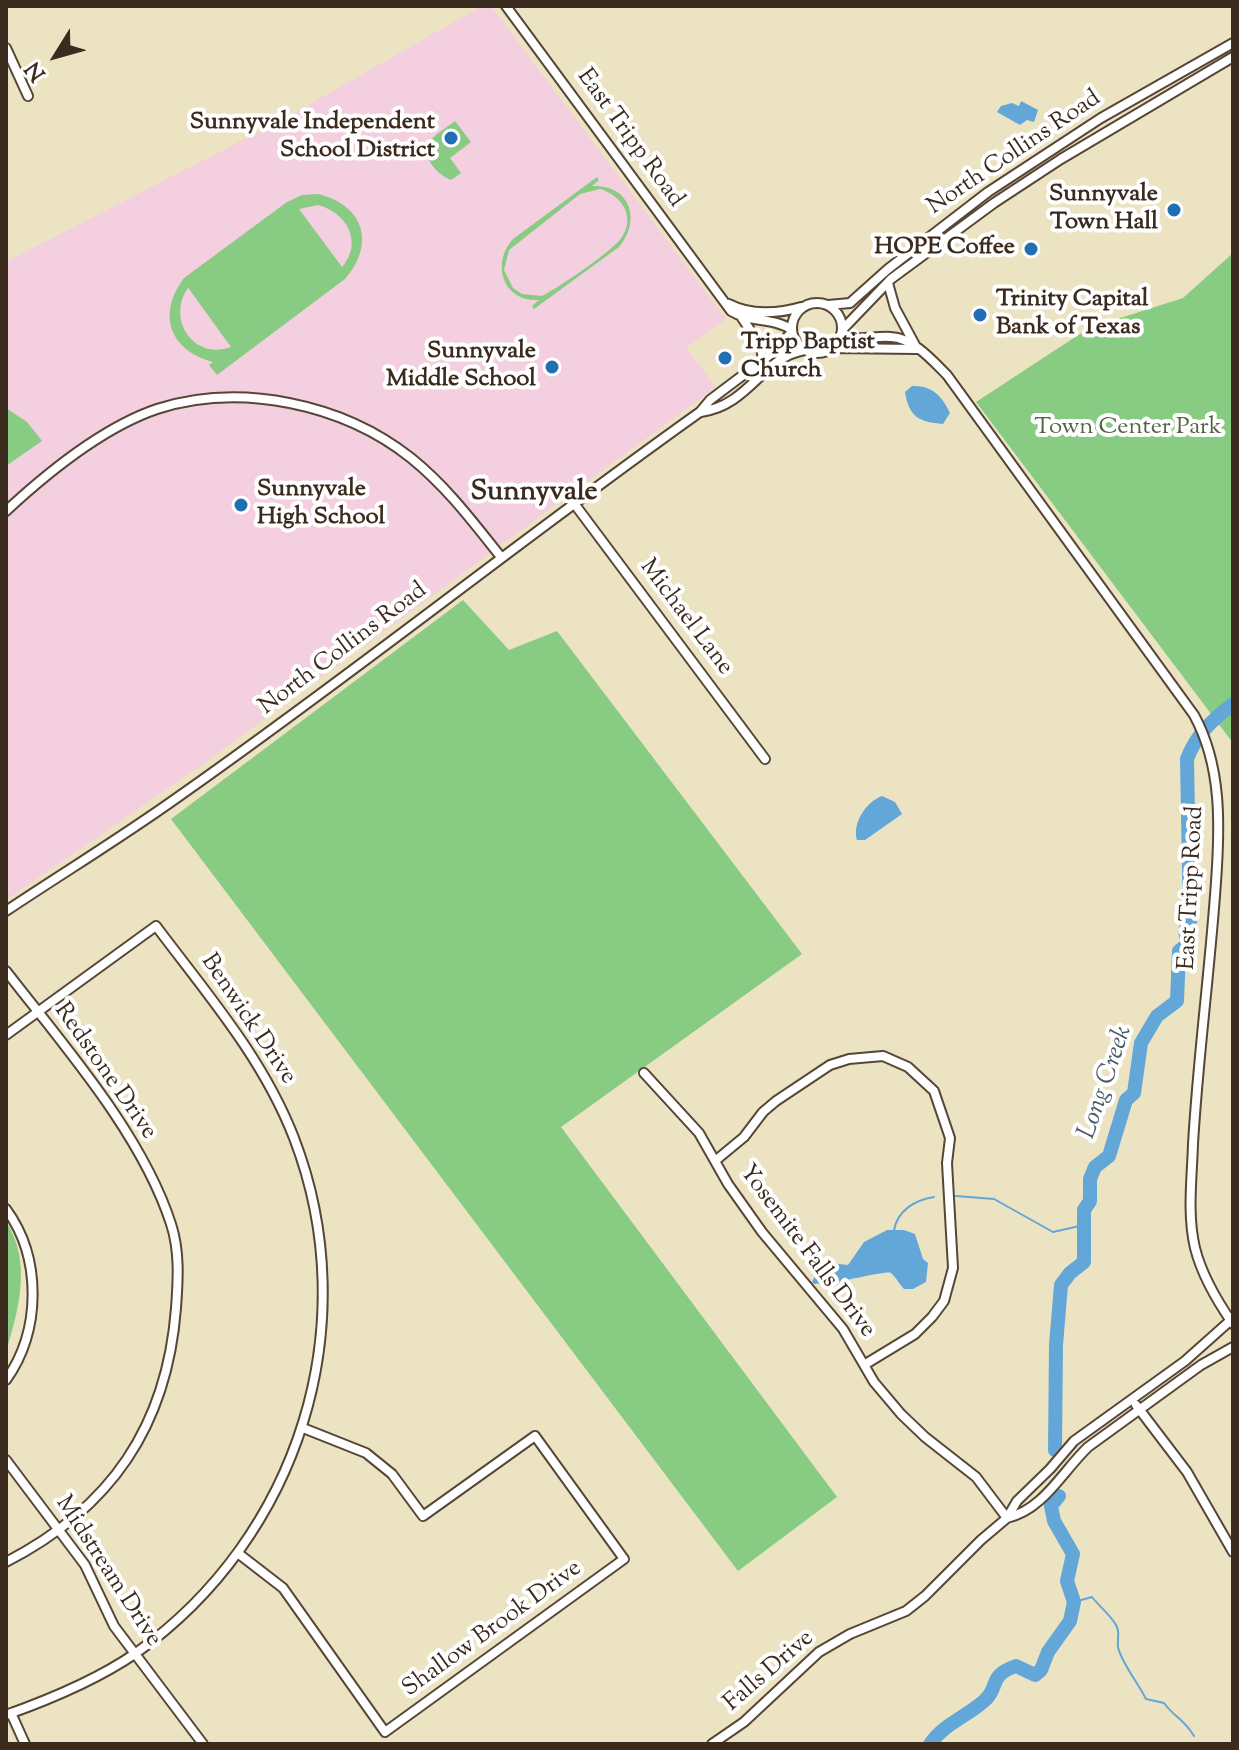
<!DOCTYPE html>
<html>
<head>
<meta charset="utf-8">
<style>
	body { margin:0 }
	#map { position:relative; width:1239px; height:1750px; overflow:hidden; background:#ece3c3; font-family:"Sorts Mill Goudy",serif }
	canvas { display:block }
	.frame { position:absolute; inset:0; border:8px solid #3b2a1e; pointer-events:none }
	.north { position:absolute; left:16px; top:16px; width:80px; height:80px; -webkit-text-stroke:6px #fff; paint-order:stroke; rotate:233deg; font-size:22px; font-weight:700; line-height:32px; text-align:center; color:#3b2a1e }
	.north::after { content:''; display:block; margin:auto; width:28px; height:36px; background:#3b2a1e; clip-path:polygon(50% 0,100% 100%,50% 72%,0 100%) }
</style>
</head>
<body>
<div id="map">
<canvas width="1239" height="1750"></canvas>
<div class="frame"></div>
<div class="north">N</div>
</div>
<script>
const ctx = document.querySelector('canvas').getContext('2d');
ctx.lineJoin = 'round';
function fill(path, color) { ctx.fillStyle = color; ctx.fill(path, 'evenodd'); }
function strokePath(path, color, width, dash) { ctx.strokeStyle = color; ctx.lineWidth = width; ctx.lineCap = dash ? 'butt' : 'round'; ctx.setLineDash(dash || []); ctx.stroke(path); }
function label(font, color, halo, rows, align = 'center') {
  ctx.font = font + ' "Sorts Mill Goudy",serif'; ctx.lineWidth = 8; ctx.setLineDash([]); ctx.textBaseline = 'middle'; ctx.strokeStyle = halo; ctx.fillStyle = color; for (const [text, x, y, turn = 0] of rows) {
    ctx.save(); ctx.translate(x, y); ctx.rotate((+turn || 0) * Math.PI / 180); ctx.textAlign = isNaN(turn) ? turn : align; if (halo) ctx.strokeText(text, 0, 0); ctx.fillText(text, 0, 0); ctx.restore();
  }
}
const built = new Path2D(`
	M482,6H491L726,319L686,348L716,387L210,759L6,900V262L291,115Z`);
const green = new Path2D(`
	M455,121L471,142L450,158L461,173L451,180C438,175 421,158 429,143C433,135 448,127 455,121Z
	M597,177L599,180L592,186C630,184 642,220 619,247L534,309L532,306L539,300C502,302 491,263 513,239ZM600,189C621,195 636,216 622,237C613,251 558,288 542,296L522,294L513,288L504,270L509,250L580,194Z
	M318,194C364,205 376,244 345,279L217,375L209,365L213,362C169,350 157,314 184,278L287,202L302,195ZM318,205C346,212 364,242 342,267L299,209ZM188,288L189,289L231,347C194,361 166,319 188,288Z
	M1233,253V743L976,402L1089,328L1183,298Z
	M6,408L27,422L42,441L6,466Z
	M463,600L509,650L557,631L802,954L561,1127L837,1497L738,1571L171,819Z
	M6,1221C32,1263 19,1308 6,1352Z`);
const water = new Path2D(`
	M1021,101L1038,110L1034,122L1027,120L1020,125L997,112L1001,106L1012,103L1019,106Z
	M912,386C932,385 942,396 950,413L943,424C919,422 909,417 905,392Z
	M882,796L895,802L902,814L865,840H857C852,823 866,802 882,796Z
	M887,1230H904L915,1234L923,1259L928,1263L926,1282L913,1289H904C900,1285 895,1276 891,1273C888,1270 841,1282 831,1283L825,1277L821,1283L814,1284L812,1282L822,1262L848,1265L864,1242Z`);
const stream = new Path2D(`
	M956,1196L994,1199L1053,1232L1084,1225
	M894,1230C898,1210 915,1200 934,1197
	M1074,1602L1092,1597C1099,1606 1108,1613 1114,1622C1121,1630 1117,1638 1118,1647C1121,1662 1138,1683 1146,1699L1164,1703C1175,1718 1183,1718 1194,1736`);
const river = new Path2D(`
	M1055,1450L1056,1345L1061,1285L1070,1273L1084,1262V1210L1090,1201V1179L1095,1167L1109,1156L1126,1100L1134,1093L1141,1043L1157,1016L1177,1001L1179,951L1188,944L1185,931L1190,921L1187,759C1196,735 1213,719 1233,704
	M930,1744C945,1723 966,1717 984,1701C1000,1688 987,1676 1016,1666L1035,1675L1041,1670L1048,1652L1070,1621L1074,1602L1067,1581L1073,1554L1054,1521L1051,1506L1059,1496`);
const minor = new Path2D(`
	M506,6L731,311C750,323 774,317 792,330
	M6,48L28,96
	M888,283L895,308L915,345
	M792 328a25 25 0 1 1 50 0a25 25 0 1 1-50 0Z
	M729,304C750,315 778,314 801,307
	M828,305L850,303L888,269L988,192L1101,118L1233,43
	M742,318L761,346L763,361
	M842,330L891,279L994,203L1061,159L1233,57
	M841,334C855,343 875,335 891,337C913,338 932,360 947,375L1194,715C1222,766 1220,826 1216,882C1210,970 1198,1057 1193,1144C1192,1178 1187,1214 1195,1248C1202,1276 1217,1301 1233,1324
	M832,348L917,349
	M701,412C750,405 762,357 805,350
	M573,502L765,759
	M6,511C47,473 104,427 157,409C241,382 343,404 411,458C447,487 473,522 501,557
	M6,911C63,873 122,837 178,797C355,673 524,537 700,412L710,400L771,354L792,332
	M6,971C64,1046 142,1134 171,1224C180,1251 178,1281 176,1308C167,1426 111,1508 6,1562
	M6,1035L156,926C207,994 263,1058 294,1138C366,1325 299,1537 136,1653C97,1680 51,1699 6,1715
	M644,1073L699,1133L728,1184L762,1232L843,1329L874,1382L901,1414L925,1437L976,1477L1007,1518
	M715,1161L744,1137L763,1112L776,1101L830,1065L849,1059L883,1056L908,1067L934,1091L950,1138L947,1163L953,1268L944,1301L932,1317L915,1334L864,1365
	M6,1209C42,1258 41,1331 6,1380
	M1136,1405L1187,1472L1233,1552
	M6,1460L85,1565L114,1626L203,1744
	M1007,1518C1043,1510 1062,1472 1088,1447L1201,1365L1233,1347
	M239,1554L283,1588L385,1732L624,1559L535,1436L423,1516L392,1474L366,1453L303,1428
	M11,1713L25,1744
	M712,1744L744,1722L819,1652L850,1634L906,1611L925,1596L981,1540L1007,1518L1017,1501L1050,1469L1074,1441L1185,1361L1231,1320`);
const markers = [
	[451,138,8,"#1f6fb2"],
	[1174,210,8,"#1f6fb2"],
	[1031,249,8,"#1f6fb2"],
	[980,315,8,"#1f6fb2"],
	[725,358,8,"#1f6fb2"],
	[552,367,8,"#1f6fb2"],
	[241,505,8,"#1f6fb2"]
];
const poiNames = [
	["Sunnyvale Independent",435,124],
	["School District",435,152],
	["Sunnyvale",1158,196],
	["Town Hall",1158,224],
	["HOPE Coffee",1015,249],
	["Trinity Capital",996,301,"left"],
	["Bank of Texas",996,329,"left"],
	["Tripp Baptist",741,344,"left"],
	["Church",741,372,"left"],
	["Sunnyvale",536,353],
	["Middle School",536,381],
	["Sunnyvale",257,491,"left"],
	["High School",257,519,"left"]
];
const streetNames = [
	["East Tripp Road",629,139,54],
	["North Collins Road",1015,154,-34],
	["Michael Lane",685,618,53],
	["North Collins Road",344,650,-37],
	["East Tripp Road",1193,888,-87],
	["Benwick Drive",247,1020,56],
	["Redstone Drive",104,1072,55],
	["Yosemite Falls Drive",806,1252,53],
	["Midstream Drive",107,1572,57],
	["Shallow Brook Drive",493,1630,-36],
	["Falls Drive",770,1672,-41]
];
const parkNames = [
	["Town Center Park",1128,429]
];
const waterNames = [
	["Long Creek",1107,1083,-71]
];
const quarterNames = [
	["Sunnyvale",534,494]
];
fill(built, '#f3cfdf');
fill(green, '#88cb83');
fill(water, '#63a7d8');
strokePath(stream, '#63a7d8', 2);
strokePath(river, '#63a7d8', 14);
strokePath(minor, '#564637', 12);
strokePath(minor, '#fff', 8);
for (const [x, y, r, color] of markers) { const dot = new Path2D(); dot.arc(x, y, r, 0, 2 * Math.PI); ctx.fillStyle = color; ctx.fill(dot); strokePath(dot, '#fff', 3); }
label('bold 24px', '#3b2a1e', '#fff', poiNames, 'right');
label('24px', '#3b2a1e', '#fff', streetNames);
label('24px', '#566241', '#fff', parkNames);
label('italic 26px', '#4b5c68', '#fff', waterNames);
label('bold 28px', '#3b2a1e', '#fff', quarterNames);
</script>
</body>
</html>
